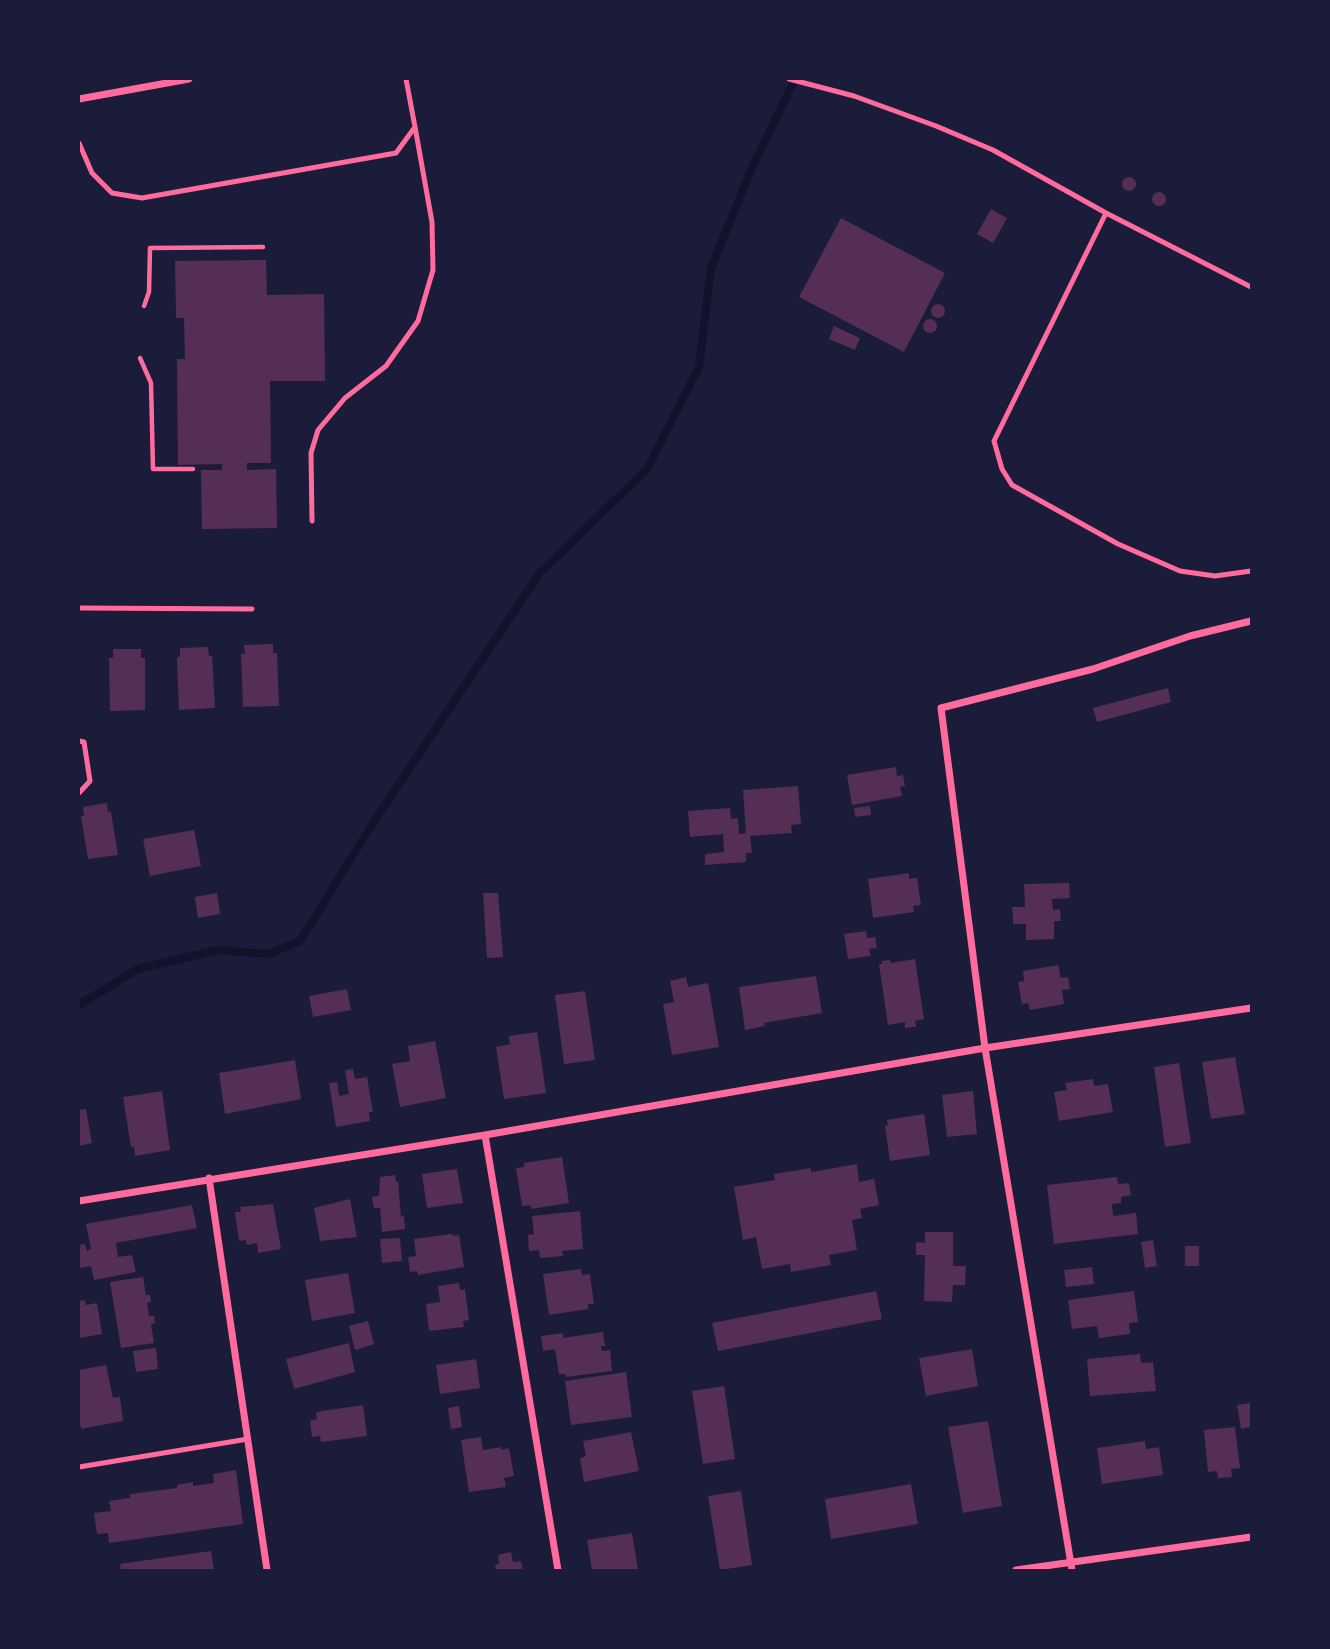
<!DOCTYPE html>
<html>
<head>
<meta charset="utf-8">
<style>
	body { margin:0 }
	#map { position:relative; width:1330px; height:1649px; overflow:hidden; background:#1b1b3a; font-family:"Archivo Narrow",sans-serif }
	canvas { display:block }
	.frame { position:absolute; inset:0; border:80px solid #1b1b3a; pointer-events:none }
</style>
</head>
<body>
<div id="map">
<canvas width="1330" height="1649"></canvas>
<div class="frame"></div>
</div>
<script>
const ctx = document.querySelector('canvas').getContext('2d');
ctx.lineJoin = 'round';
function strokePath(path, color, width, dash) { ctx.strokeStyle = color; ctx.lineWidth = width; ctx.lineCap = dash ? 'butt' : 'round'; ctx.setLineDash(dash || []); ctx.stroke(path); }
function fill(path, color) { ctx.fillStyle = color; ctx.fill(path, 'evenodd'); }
const stream = new Path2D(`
	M79,1005L138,969L217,950L268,954L300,941L368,831L540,573L647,469L699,367L711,268L752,168L795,79`);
const building = new Path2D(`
	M1122 184a7 7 0 1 1 14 0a7 7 0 1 1-14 0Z
	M1152 199a7 7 0 1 1 14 0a7 7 0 1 1-14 0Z
	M991,209L1007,218L993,243L977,234Z
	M841,218L945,273L904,352L799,297Z
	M266,260L267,295L324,294L325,381H270L271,463H247V470L276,469L277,528L202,529L201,470H222V464L178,465L177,359H185L184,318H176L175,261Z
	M931 311a7 7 0 1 1 14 0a7 7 0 1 1-14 0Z
	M923 326a7 7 0 1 1 14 0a7 7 0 1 1-14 0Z
	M834,326L860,338L855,350L829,339Z
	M273,644V653H277L279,706L243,707L241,654H245L244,645Z
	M208,647L209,656H212L215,708L179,710L177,657H180V648Z
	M113,649H141V658H145V710L110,711L109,658H113Z
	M1168,688L1171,702L1097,722L1093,708Z
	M896,767L897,776L903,775L905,786L900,787L902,796L852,805L847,775Z
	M798,786L801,824L791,825L792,833L750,836L752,853H746V862L705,865V854L724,852L723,834L690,837L688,811L730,808L731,819L738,818L739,834L746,833L743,790Z
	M107,803L108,812H111L118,855L88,859L81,816H84L83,807Z
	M870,806L871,815L855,817L854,808Z
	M194,830L201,866L150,876L143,839Z
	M909,873V879L917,878L921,905L913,906L914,912L873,918L868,879Z
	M1069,883L1070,898L1052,899L1053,910L1060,909L1061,921H1054V939L1026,940V924H1013V917L1012,907H1025L1024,884Z
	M217,893L220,914L198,918L195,897Z
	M483,893H498L503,957L487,958Z
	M866,931L867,938L875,937L877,948L869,949L871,956L848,959L844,934Z
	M915,959L924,1019L915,1021L916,1027H912L905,1028V1022L888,1025L879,964H882V961L890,960L891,963Z
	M1058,965L1061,978L1068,977L1070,989L1062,990L1064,1004L1030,1010L1028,1003L1022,1004L1018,982L1024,981L1023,971Z
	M816,976L822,1013L764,1023L765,1026L745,1030L739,987Z
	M686,977L688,987L708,983L719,1047L672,1055L663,1004L674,1002L670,981Z
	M347,989L351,1010L313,1017L309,996Z
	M585,991L595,1060L564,1064L555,995Z
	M537,1032L546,1093L504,1099L496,1047L510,1044L509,1036Z
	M435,1041L446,1098L400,1107L392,1064L410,1061L408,1046Z
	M1235,1057L1245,1114L1211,1119L1202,1062Z
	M295,1060L301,1099L225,1114L219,1073Z
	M1179,1063L1191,1143L1165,1147L1154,1067Z
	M353,1069L355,1079L367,1077L373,1112H369L370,1121L336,1127L329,1083L337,1082L339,1096L349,1094L345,1070Z
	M1093,1079L1094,1086L1108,1084L1113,1112L1059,1121L1054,1092L1067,1090L1065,1083Z
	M162,1091L170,1150L135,1156L134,1147H131L123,1097Z
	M973,1091L977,1134L947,1137L942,1095Z
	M86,1109L92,1143L79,1146V1110Z
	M924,1114L930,1155L890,1161L885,1126L888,1125L887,1120Z
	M562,1157L569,1203L531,1209V1205L522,1206L516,1168L524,1167V1163Z
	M857,1164L859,1182L874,1179L879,1205L860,1209L862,1218L852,1220L857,1250L829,1255L831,1265L791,1272L790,1264L762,1269L756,1237L743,1240L734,1187L775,1180L774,1174L811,1168V1172Z
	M457,1169L463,1203L427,1208L422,1174Z
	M395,1175L396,1182H398L401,1217L404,1216L405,1229L382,1232L380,1208H374L372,1197L379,1196L380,1177Z
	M1117,1177L1118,1184L1129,1183L1131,1195L1121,1197V1203L1112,1204L1113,1216L1136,1213L1138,1234L1054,1244L1047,1185Z
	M350,1199L357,1237L320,1241L314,1208Z
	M273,1204L281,1249L258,1253L257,1243L247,1245L246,1240L239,1241L235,1212H241L240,1207Z
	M192,1205L197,1228L116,1243L118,1257L132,1255L136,1272L94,1280L91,1266L79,1268V1245L85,1244L87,1251L91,1249L86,1224Z
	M580,1211L583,1249L562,1251L563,1256L540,1258L539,1250L529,1251L528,1235L534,1234L532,1216Z
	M925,1232H953V1266H966L965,1285H953L952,1302L924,1301L925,1255H916V1242L925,1243Z
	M452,1234L453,1236L459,1235L464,1267L418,1275L417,1271L410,1272L408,1257L416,1256L414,1239Z
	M400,1238L402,1261L382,1263L380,1239Z
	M1153,1240L1157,1266L1145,1268L1141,1242Z
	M1185,1246H1199V1266H1185Z
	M1092,1267L1094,1284L1066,1287L1064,1270Z
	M581,1269L582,1275L590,1274L594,1304H588V1309L549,1315L543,1274Z
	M348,1273L355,1313L312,1321L305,1280Z
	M143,1277L146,1295H150L151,1302L147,1303L149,1316H154L155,1323L151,1324L154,1343L121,1348L110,1282Z
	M459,1283L460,1290L465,1289L469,1320L463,1321L464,1327L429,1331L426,1304L440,1302L438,1286Z
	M876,1291L882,1319L718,1351L712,1323Z
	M1134,1291L1138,1322L1129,1323L1130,1334L1099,1338L1097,1326L1072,1329L1068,1300Z
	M85,1300L86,1305L97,1303L102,1334L79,1338V1301Z
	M368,1321L374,1344L355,1350L349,1326Z
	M603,1332L605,1346H601L602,1351L610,1350L612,1371L566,1377L565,1374H559L555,1349L543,1351L541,1336L563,1333V1338Z
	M349,1343L355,1372L294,1389L286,1359Z
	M156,1348L158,1369L136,1372L133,1351Z
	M972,1349L978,1386L926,1396L919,1358Z
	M1140,1354L1141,1363L1153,1362L1156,1391L1090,1396L1087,1359Z
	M476,1359L480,1388L440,1394L436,1365Z
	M106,1365L113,1398L120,1397L123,1421L81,1429L79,1416V1370Z
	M626,1372L632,1417L571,1425L565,1381Z
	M724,1386L735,1459L703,1464L692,1391Z
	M1250,1403L1251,1427L1241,1429L1237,1405Z
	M363,1405L367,1436L321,1442L320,1436L312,1437L310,1421L317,1419L316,1412Z
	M459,1406L462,1427L451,1429L448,1408Z
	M988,1421L1002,1506L963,1513L948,1427Z
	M1235,1427L1240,1468L1231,1469L1232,1477L1218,1478L1217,1471L1208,1472L1204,1430Z
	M631,1432L639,1471L584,1482L580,1458L586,1456L583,1441Z
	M481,1437L483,1450L501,1447V1450L509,1448L514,1476L504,1478L506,1487L469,1492L461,1440Z
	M1145,1441L1146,1449L1159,1447L1163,1475L1102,1484L1097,1448Z
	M236,1470L243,1524L109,1543L108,1533L97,1534L94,1513L111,1511L109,1501L130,1498V1494L177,1488V1485L193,1482V1486L214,1483L213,1474Z
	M911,1484L918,1524L831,1539L825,1499Z
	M741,1491L752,1565L720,1570L708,1496Z
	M632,1533L638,1570H592L587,1540Z
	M211,1551L214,1570H121L120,1564Z
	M511,1552L513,1562L521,1561L523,1570H496L495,1565L499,1564L498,1555Z`);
const path = new Path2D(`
	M144,306L149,292L150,248L263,247
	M140,358L151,383L153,469H193`);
const service = new Path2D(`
	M789,79L854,96L936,126L993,150L1106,213L1251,287
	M79,143L92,173L112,193L142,198L396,153L415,127L406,79
	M1106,213L994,441L1002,469L1012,485L1118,544L1180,571L1215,576L1251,571
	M312,521L311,453L318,430L345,398L386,366L418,321L433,270L432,222L415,127
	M79,608L252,609
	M79,741L84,742L90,781L79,793
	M79,1467L248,1439`);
const minor = new Path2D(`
	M79,99L189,79
	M485,1135L558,1570
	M209,1178L267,1570
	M79,1201L485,1135L985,1048L1251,1008
	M1016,1570L1251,1537
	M1072,1570L985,1048L941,708L1093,669L1190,636L1251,621`);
strokePath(stream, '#12122b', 8);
fill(building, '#542f53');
strokePath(path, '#ff6b9d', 4.5);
strokePath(service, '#ff6b9d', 5);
strokePath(minor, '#ff6b9d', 7);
</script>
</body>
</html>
